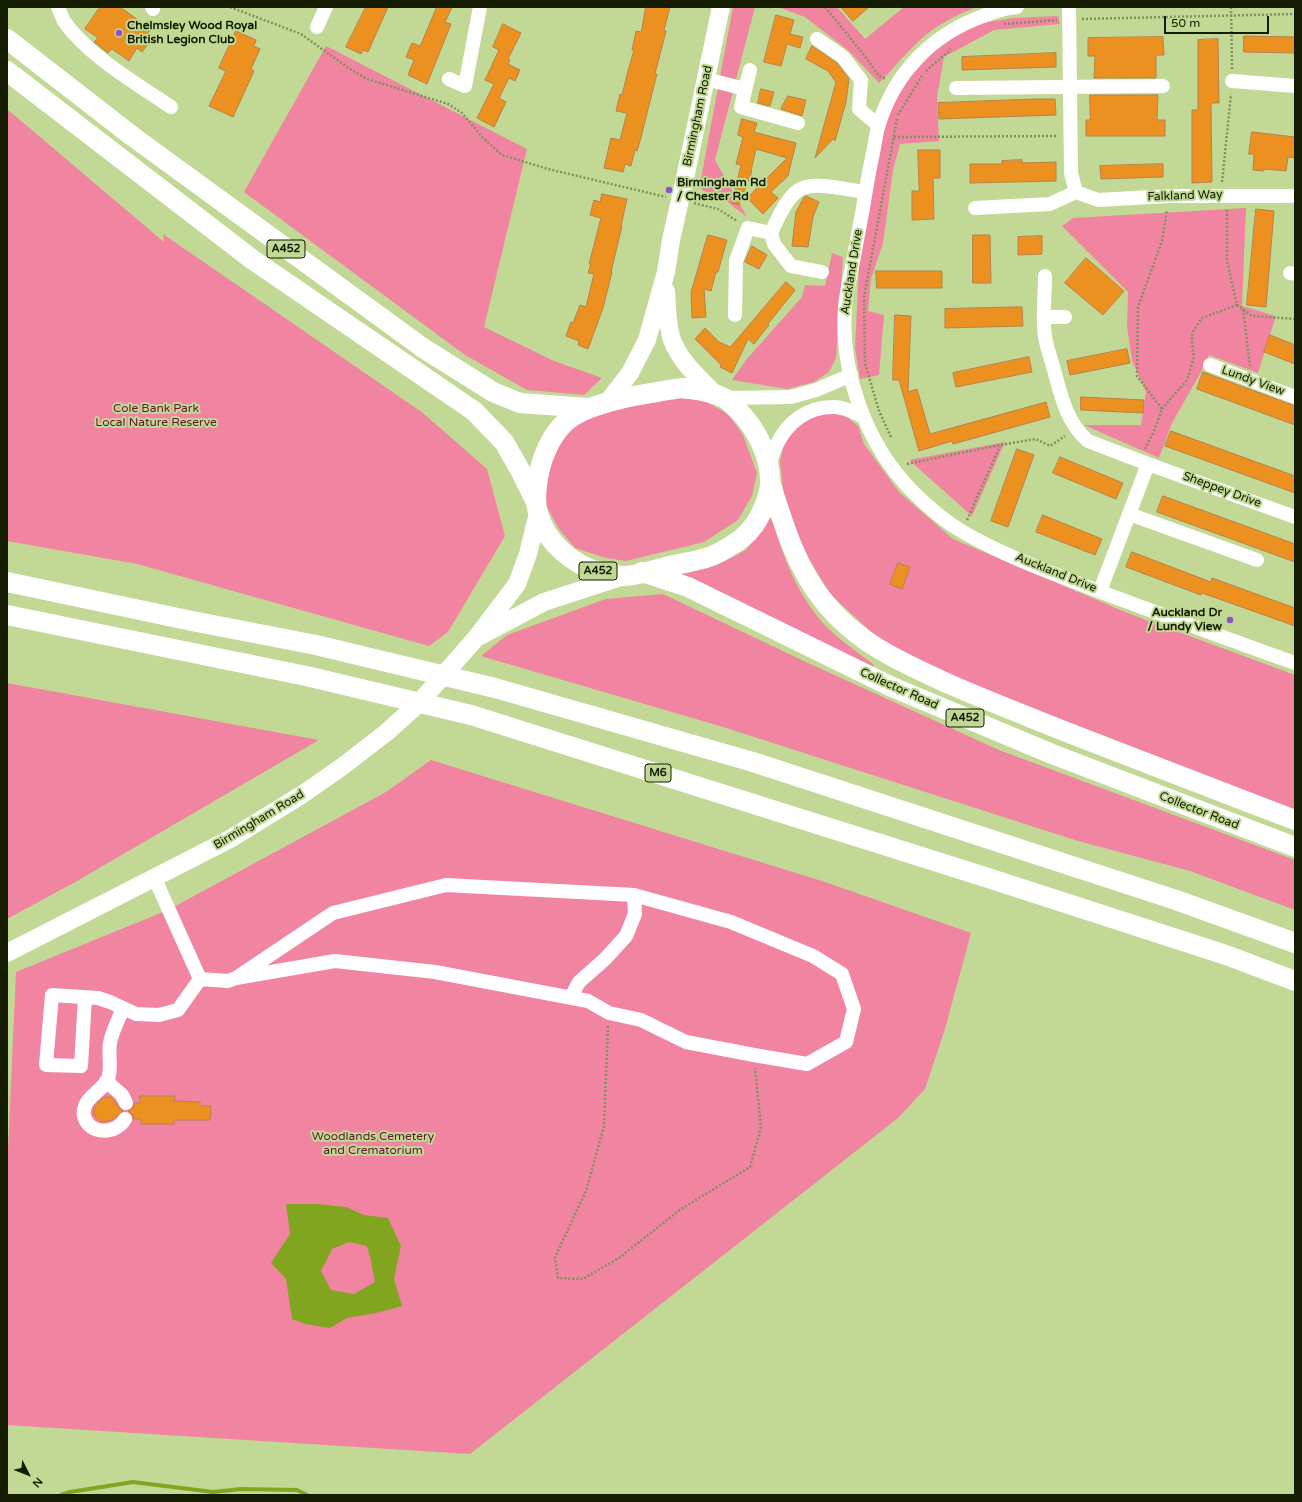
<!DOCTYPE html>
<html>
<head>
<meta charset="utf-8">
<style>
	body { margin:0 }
	#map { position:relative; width:1302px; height:1502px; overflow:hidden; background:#c1d994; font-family:"Varela Round",sans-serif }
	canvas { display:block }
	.frame { position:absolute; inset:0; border:8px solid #141c02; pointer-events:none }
	.north { position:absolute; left:8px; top:1454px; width:40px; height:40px; -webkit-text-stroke:3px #c1d994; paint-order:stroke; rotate:132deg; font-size:11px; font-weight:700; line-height:16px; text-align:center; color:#141c02 }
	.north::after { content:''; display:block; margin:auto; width:14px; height:18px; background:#141c02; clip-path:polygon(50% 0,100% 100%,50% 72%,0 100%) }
	.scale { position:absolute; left:1164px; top:16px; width:105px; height:18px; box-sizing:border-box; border:2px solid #141c02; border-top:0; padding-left:5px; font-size:12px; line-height:14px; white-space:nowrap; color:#141c02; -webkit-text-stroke:3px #c1d994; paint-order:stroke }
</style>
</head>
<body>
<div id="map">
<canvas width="1302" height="1502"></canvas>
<div class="frame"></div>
<div class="north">N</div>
<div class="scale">50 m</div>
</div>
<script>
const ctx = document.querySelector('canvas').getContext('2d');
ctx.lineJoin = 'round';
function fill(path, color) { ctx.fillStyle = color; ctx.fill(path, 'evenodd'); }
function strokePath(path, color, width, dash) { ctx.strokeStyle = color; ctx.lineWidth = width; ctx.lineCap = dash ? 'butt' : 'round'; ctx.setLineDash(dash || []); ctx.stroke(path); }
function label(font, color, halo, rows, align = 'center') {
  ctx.font = font + ' "Varela Round",sans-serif'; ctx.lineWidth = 4; ctx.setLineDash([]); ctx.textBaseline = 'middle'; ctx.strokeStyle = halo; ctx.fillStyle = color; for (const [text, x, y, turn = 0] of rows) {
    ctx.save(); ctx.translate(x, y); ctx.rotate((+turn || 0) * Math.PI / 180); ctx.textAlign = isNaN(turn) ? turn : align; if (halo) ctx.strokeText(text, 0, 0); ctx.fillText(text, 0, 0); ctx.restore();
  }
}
const green = new Path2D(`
	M733,7H755L715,160L747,217L725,200L702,190L700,184Z
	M778,7H837L865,39L904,7H976C955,16 934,26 918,42C904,55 892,70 879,83L849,51L805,17Z
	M1058,16L1060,24L994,30L944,57L937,97L939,141L900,144L893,170L883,243L871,279L868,311L884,315L879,375L860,379L855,348L859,266L882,136L891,107L909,78L931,53L949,39L983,23L1013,18Z
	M326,46L527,149L484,327L554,361L602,378L584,395L527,390L465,355L244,192Z
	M7,109L164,242L163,234L423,413L487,469L505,536L448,632L429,646L137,564L7,541Z
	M1246,208L1242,306L1276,316L1258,373L1209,355L1201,372L1172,423L1159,458L1084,425H1141L1146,392L1132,361L1127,326L1128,292L1062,226L1073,218Z
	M832,253L843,257L836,358L829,372L814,382L787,389L732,380L746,360L802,297L805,285L825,286Z
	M674,397L703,400L728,414L743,435L757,473L752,496L738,520L704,542L626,561L606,558L575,548L559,529L546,505L544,484L556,446L583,418L608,410Z
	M832,413L846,416L858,426L864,444L899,492L953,539L1130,614L1295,675V810L1004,697L905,656L877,637L831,595L799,543L785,505L780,462L784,443L795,429L805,420L817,415Z
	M1005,442L972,516L909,460Z
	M770,518L773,521C784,561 800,601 830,630C843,643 859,653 873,664L875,669L681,575L717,565L746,550Z
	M663,594L806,662L999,750L1295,860V910L1190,871L1078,841L723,727L481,656L507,635L606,599Z
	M7,683L319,740L77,881L7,919Z
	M431,760L825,882L971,933L945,1029L925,1089L898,1118L470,1454L7,1425V1173L16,972L168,910L386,792Z`);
const water = new Path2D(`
	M286,1204H317L346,1207L364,1215L388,1218L401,1246L394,1279L402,1306L376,1313L347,1318L330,1328L305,1324L292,1319L286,1279L271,1263L290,1234ZM349,1242L367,1246L371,1261L375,1282L354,1294L331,1290L321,1271L332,1249Z`);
const stream = new Path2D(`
	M61,1495L70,1492L133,1482L213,1492L241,1489L297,1490L307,1495`);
const building = new Path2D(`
	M100,7H120L151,29L145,37L150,41L142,52L137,48L129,61L112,49L108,53L94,42L98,38L85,29Z
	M366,7H388L368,52L363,50L361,54L346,47Z
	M437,7H452L445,22L451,24L427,84L408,75L414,60L406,57L412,43L420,46Z
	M646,7H670L664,30L666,31L655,74H657L640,141L637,151L635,150L631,166L625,164L623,172L604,168L611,138L620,140L627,113L616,111L620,94L622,95L628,71L634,50H632L636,31L641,32Z
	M841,7H869L853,21Z
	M776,15L794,20L790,34L803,37L800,48L787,44L781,66L764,62Z
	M503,24L521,33L508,59L510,60L508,64L520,70L515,81L509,78L499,98L506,102L494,127L477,118L494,84L485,80L499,50L493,47Z
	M236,31L256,40L254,46L260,49L251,69L254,71L233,117L209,106L226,71L219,68Z
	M1244,36L1295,37V53L1244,52Z
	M1163,37L1164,55H1156V78H1094L1095,56H1088V38Z
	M1218,39L1219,103H1211L1212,182L1192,183V110H1198V40Z
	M812,46L837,63L849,79L846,102L835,141L833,139L815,158L836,82L828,71L806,59Z
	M1056,53V67L962,70V57Z
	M761,89L774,92L770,106L758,103Z
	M1090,95H1158L1157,120H1165V136H1086V120H1090Z
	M788,96L806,100L802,116L781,109Z
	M1036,99H1055L1056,115L939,119L938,103Z
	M742,119L757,123L754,132L796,143L788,176L771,192L778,198L763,214L747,198L787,158L756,149L751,171H752L739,205L732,203L741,165L736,164L743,137L738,135Z
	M1252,132L1295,137V158L1288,157L1286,171L1264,169V171L1253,170L1254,154H1249Z
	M918,150H940V178H933L934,219L912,220V191H919Z
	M1022,160V163L1056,162V181L970,183V164H1002V161Z
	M1163,164V177L1101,179L1100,166Z
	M602,194L627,199L621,226H622L611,272H612L603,308L588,349L578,345L579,341L566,336L571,322L573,323L580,305L586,307L591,286L594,274L588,273L591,264H589L601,218L590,215L594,200L600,202Z
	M806,196L819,202L813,217L808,247L792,246L796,212L804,197Z
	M1256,209L1274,211L1266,307L1247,305Z
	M708,235L727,240L718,272H716L711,291L704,289L706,317L692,318L691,293Z
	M973,235H990L991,283H973Z
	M1042,236V254L1018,255V237Z
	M752,246L767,255L759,269L745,262Z
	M1086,258L1124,291L1103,315L1065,283Z
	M876,271H942V288H877Z
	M786,282L795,290L768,324L769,325L754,344L748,339L732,373L720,367L721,365L695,339L705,328L719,342L730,347Z
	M1014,307H1022L1023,326L945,328V309Z
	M895,315L911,316L908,392L917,389L930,434L1046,402L1050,417L953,444L952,441L919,451L899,380H893Z
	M1270,335L1295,345V364L1264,352Z
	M1127,349L1130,363L1070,375L1067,361Z
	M1029,357L1032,372L956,387L953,373Z
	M1203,372L1295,406V425L1197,389Z
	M1081,397L1144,400L1143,413L1081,410Z
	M1171,431L1295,476V493L1165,446Z
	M1017,449L1034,455L1008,527L991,521Z
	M1060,457L1123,483L1116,499L1053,473Z
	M1163,496L1295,544V562L1157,512Z
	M1043,515L1102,539L1095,555L1036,532Z
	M1132,552L1211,582L1212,578L1295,608V626L1202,593L1201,595L1126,567Z
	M898,563L910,567L902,589L890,584Z
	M140,1096H175L174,1101L200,1102V1106H211L210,1120H174V1124H141V1119H133V1115L128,1111L133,1108L134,1103H140Z
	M111,1097L121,1110L123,1111L112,1120L101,1122L94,1115V1107L103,1098Z`);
const path = new Path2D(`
	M230,7L301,34L347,67L367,79L448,104L462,113L483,138L502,155L548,169L666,197
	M825,7L864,55L879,76L886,79
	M1231,7L1232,69
	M1082,19L1295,14
	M1004,24L1057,20
	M926,71L951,49
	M898,115L922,76
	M894,137L1058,136
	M1222,182L1231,94
	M694,203L718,209L737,221
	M1237,305L1252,316L1295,319
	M1243,309L1250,366
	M1162,409L1187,380L1194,357L1192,344V333L1202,318L1237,305L1227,261V209
	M891,437L879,411L865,363L864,297L897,119
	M1145,449L1155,429L1162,409L1137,376L1138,307L1162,241L1167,210
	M907,464L1000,445L1036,439L1050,446L1065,436
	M967,520L1000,446
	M608,1026L604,1126L586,1191L555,1257L558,1278L583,1279L619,1258L681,1209L750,1167L761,1128L755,1068`);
const minor = new Path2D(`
	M58,7C60,12 62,17 64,21C88,56 136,83 171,107
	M152,7L153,9
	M1017,7C1005,8 995,11 983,16C933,34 895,72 879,124C876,133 875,143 873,153C869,171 866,189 863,208C859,229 855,251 851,272C849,283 846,295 845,307C840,372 866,444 912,491C927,506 944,521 963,532C1006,557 1055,574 1101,592C1166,616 1230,640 1295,663
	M1069,7L1071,173L1076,192
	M317,27L326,7
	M817,39L843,57L861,80L859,109L878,125
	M750,70L741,107L798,123
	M449,79L465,86L480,7
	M706,79L745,89
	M1232,81L1295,86
	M956,88L1163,86
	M975,208L1050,204L1076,192L1098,200L1169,196H1295
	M771,233L774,244L791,266L822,272
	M1290,273L1295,274
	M1045,276C1045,296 1042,318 1045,337C1047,348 1051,359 1054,370C1061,396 1067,423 1088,441L1148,464
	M735,315L736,261L748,228L771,233C777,220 788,193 803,188C818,182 849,190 865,192
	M1045,317H1065
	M1210,365L1295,397
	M726,398L791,397L816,390L851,375
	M769,466C771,459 773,452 776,446C787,422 808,406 835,407C845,407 855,413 864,417
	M1129,514L1257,560
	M1100,591L1148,464L1295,517
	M155,879L200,979L228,981L236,978L333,913L446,885L634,895L731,922L813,956L842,974L854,1009L846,1042L807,1064L754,1055L686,1042L641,1020L609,1013L588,1001L435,972L335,961L236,978
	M85,997L81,1066L46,1065L52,995L98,998L110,1002L136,1014L159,1015L178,1010L200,979
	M571,997L579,982L605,959L626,936L635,914L634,895
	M123,1008C119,1019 112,1031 110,1043C108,1054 112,1069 108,1079C102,1092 81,1098 84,1116C89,1136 117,1134 125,1119
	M106,1081L122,1095L126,1103`);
const major = new Path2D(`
	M666,291C667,307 667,325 672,340C680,361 698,377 713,392
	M607,403L630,373L647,340L666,272L671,240L685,178L721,7
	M480,636L544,602L624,576
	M7,953L230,839L303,794L343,766L387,732L418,704L476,638L517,584L528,554L538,513`);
const highway = new Path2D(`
	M7,39L132,136L423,348L493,392L520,403L588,408
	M7,71L253,260L474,411L504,442L520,470L536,502
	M682,388C696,390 711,391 724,398C730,401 734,407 739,411C756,429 770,455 770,480C771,494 760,519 751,529C743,540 719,554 706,558C696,561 684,563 673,565C660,568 637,576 624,576C617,576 608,573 601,572C573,566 545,541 538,513C533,496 539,466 546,451C551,438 561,424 572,417C598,400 651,393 682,388Z
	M770,482C783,522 795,565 822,599C855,642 900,662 949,684C990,702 1032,718 1074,735C1147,763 1221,792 1295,820
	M642,572L688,587L892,687L1052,754L1295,847
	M7,582L192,621L316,645L495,688L753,762L1176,900L1295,943
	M7,615L306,676L471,715L982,876L1226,955L1295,981`);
const markers = [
	[119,33,4,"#8e53ca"],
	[669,190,4,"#8e53ca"],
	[1230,620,4,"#8e53ca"]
];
const shields = [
	[286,249,38],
	[598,571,38],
	[965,718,38],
	[658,773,26]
];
const shieldNames = [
	["A452",286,249],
	["A452",598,571],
	["A452",965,718],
	["M6",658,773]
];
const poiNames = [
	["Chelmsley Wood Royal",127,26],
	["British Legion Club",127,40],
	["Birmingham Rd",677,183],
	["/ Chester Rd",677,197],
	["Auckland Dr",1222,613,"right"],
	["/ Lundy View",1222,627,"right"]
];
const streetNames = [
	["Birmingham Road",698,116,-78],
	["Falkland Way",1185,196,-2],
	["Auckland Drive",852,272,-81],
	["Lundy View",1253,381,20],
	["Sheppey Drive",1222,490,20],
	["Auckland Drive",1056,573,22],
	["Collector Road",899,689,24],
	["Collector Road",1199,811,21],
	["Birmingham Road",259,820,-31]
];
const parkNames = [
	["Cole Bank Park",156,409],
	["Local Nature Reserve",156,423],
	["Woodlands Cemetery",373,1137],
	["and Crematorium",373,1151]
];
fill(green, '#f185a1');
fill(water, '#82a51f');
strokePath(stream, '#82a51f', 4);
fill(building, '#ec9120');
strokePath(building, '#b6814d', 1);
strokePath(path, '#7f915c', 2.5, [2, 2]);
strokePath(minor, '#fff', 14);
strokePath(major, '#fff', 18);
strokePath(highway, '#fff', 20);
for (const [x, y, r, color] of markers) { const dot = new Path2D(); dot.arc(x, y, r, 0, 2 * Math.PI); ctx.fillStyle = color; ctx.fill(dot); strokePath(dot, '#c1d994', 1.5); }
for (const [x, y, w] of shields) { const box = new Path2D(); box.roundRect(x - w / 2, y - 9, w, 18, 3); ctx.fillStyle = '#c1d994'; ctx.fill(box); strokePath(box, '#141c02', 1); }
label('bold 11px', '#141c02', null, shieldNames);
label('bold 12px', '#141c02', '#c1d994', poiNames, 'left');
label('12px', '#141c02', '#c1d994', streetNames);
label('12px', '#641531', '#c1d994', parkNames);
</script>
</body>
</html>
